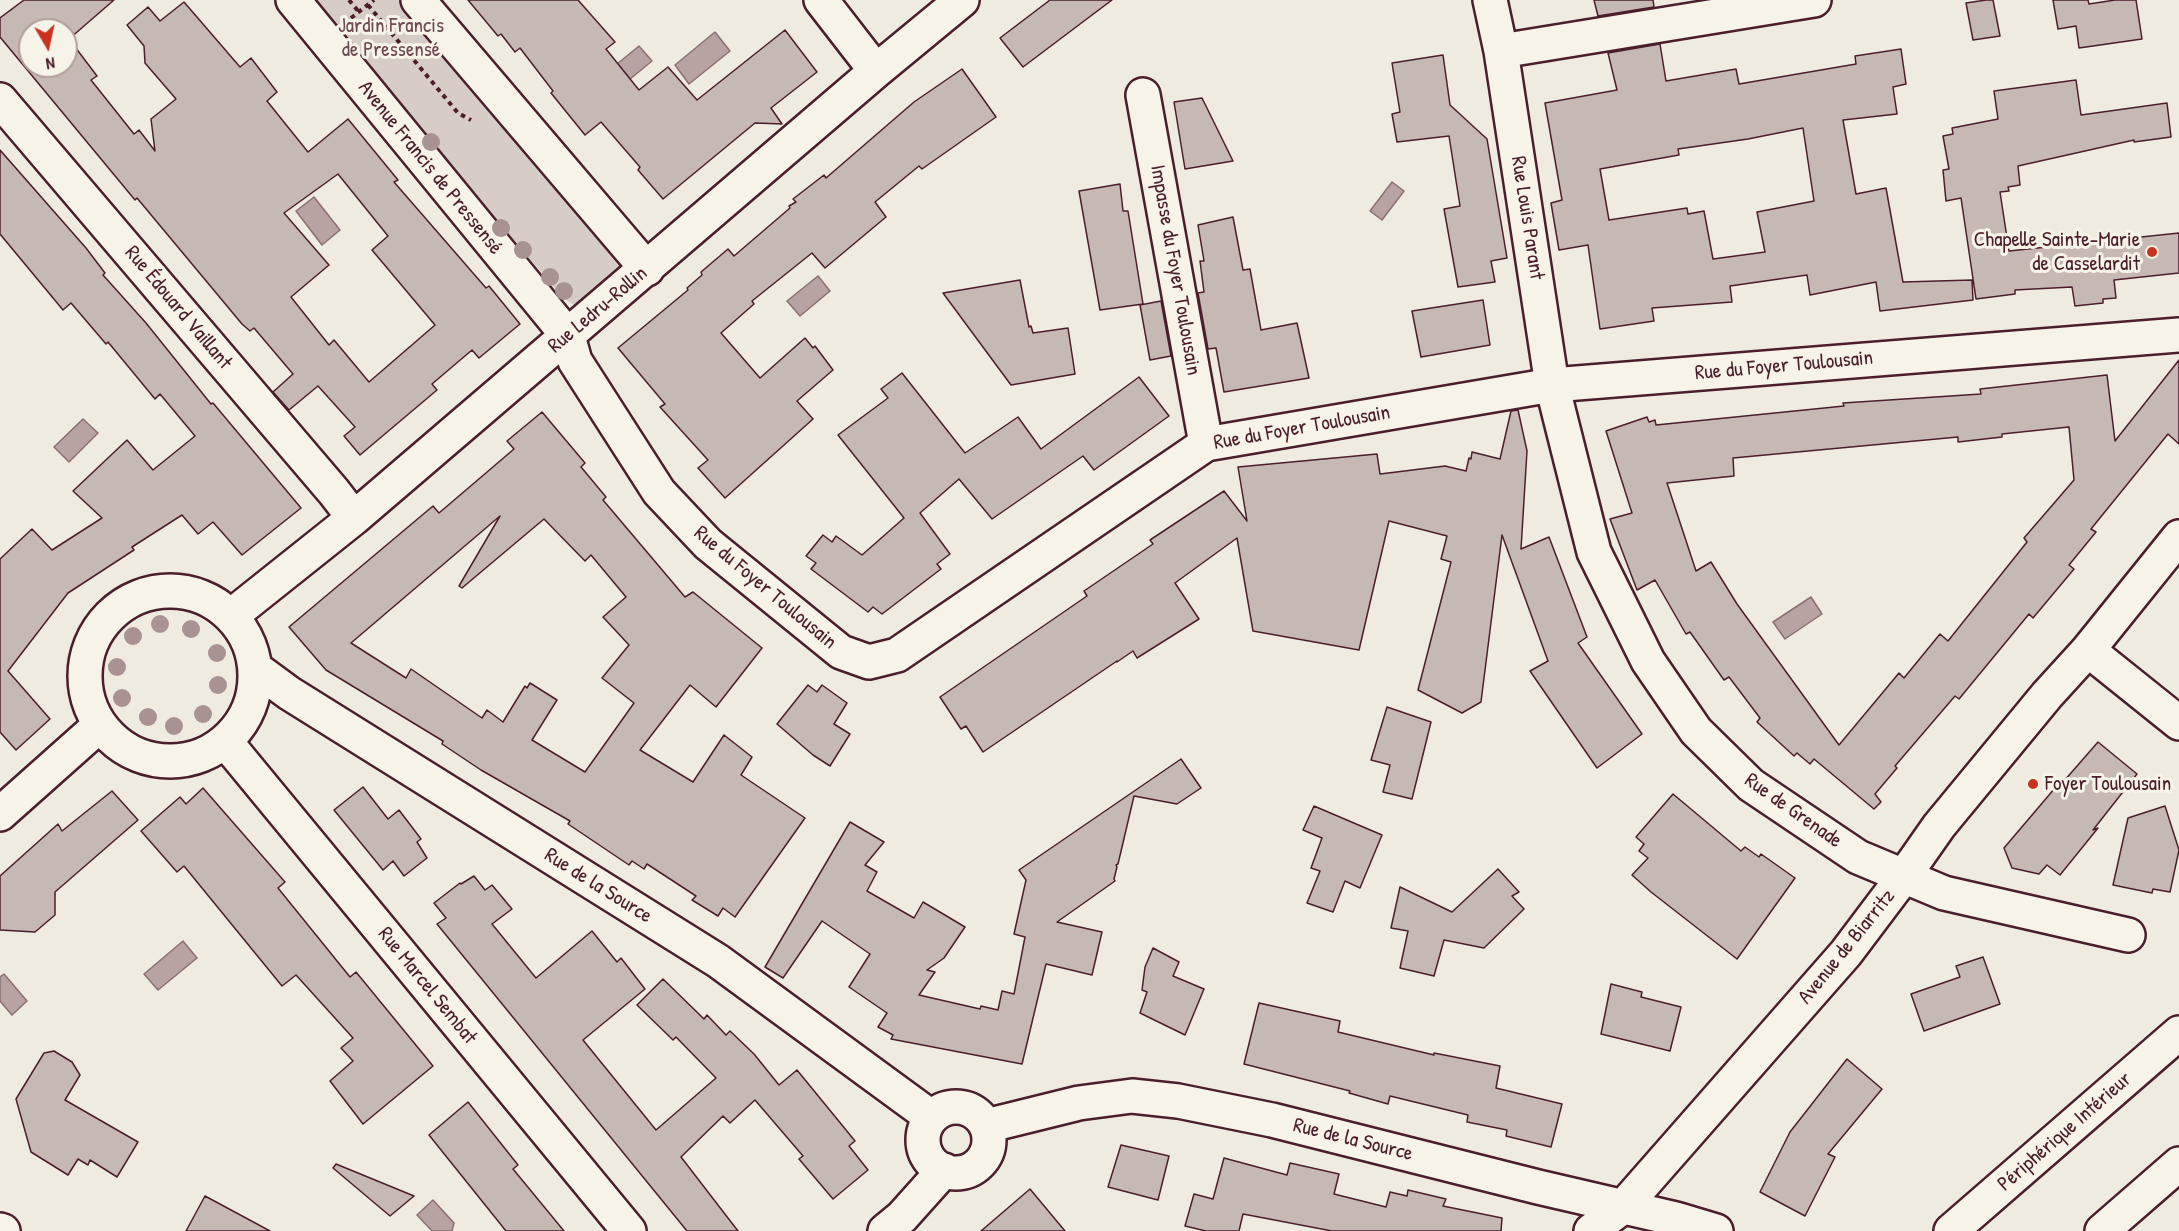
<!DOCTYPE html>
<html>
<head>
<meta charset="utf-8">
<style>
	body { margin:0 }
	#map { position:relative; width:2179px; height:1231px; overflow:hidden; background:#f0ebe0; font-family:"Patrick Hand",sans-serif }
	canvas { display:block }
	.north { position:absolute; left:18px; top:18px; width:60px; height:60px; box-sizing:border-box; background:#f7f3e8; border:2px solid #b29e9c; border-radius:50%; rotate:171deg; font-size:16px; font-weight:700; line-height:24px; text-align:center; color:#4a1f2b }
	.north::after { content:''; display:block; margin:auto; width:21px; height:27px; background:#c8321e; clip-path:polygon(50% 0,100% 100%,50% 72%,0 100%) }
</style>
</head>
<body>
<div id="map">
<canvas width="2179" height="1231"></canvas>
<div class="north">N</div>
</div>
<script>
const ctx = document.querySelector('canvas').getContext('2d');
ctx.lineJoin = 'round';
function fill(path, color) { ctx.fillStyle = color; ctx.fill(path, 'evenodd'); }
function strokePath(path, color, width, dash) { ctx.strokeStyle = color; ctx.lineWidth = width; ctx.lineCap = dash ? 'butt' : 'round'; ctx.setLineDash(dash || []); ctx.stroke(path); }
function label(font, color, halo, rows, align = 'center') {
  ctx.font = font + ' "Patrick Hand",sans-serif'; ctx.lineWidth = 6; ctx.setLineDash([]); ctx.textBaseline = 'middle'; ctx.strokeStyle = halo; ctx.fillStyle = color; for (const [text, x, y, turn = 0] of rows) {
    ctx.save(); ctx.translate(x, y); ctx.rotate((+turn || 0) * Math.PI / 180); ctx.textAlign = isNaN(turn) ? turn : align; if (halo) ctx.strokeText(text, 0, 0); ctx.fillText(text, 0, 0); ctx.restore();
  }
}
const green = new Path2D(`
	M313,0H405L617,255L621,267L574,305L563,298Z`);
const water = new Path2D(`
	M715,32L730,51L689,84L675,65Z
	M639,46L652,61L624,84L611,69Z
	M1392,182L1404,191L1382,220L1370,211Z
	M314,197L340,230L322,245L296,211Z
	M818,276L830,291L800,316L787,301Z
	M83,419L98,433L69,462L54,447Z
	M1811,597L1822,614L1785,639L1773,622Z
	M183,941L197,958L158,990L144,974Z
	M4,974L27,1001L12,1015L0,1001V977Z
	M433,1200L454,1223L452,1231H432L417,1215Z`);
const building = new Path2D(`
	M24,0H114L69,39L97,76L91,80L134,134L139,130L155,151L151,119L176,99L145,63L144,46L127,25L148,7L160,21L184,2L240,67L251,58L277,92L267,101L308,152L348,119L398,180L394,182L486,288L489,286L520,324L479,358L472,350L432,384L437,390L360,455L344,436L355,427L318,386L289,410L273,392L293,374L254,328L250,331L242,324L137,198L135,200L0,37V18ZM30,30H66V66H30ZM338,174L388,236L372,250L435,325L369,382L334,340L329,345L291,297L329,265L284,213Z
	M468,0H578L615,42L606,49L639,90L668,67L697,100L785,30L817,72L771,108L782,124L755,123L663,199L638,170L640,167L601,122L585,135L551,93L553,91L520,48L515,52L501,34L498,36Z
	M1050,0H1112L1023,67L1000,38Z
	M1594,0H1653L1654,7L1598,16Z
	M1986,0H1993L2000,36L1973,40L1966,3Z
	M2053,0H2088L2089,4L2115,0H2136L2142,39L2079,48L2076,26L2058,29Z
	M1660,44L1666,81L1736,69L1739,84L1856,64L1855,56L1901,49L1906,84L1893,87L1897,114L1843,120L1856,194L1886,188L1903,282L1972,280L1973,300L1880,311L1876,282L1810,295L1807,275L1730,286L1732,302L1652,308L1654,321L1600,329L1588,245L1559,250L1551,203L1562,200L1545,103L1617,90L1608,53ZM1803,128L1814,201L1757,212L1765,252L1713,259L1704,211L1688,214L1687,208L1609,220L1600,169L1679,155L1678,149L1748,139Z
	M1443,55L1450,105L1487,139L1507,258L1491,261L1495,282L1458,287L1444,209L1460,206L1449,136L1397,142L1392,114L1400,112L1392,63Z
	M962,69L996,117L922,169L919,166L875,202L886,217L825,268L812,253L752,301L754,304L721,333L760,378L805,338L813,348L815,346L833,370L797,401L813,419L725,498L698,468L708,460L660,407L665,404L618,348L688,290L687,288L702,275L701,272L728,249L734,256L790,208L789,206L796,202L793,199L824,175L826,178L914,102Z
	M2076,80L2081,115L2167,103L2171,137L2134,142V140L2018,166L2020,185L2008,187L2009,191L2000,192L2009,251L2179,233V273L2114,280L2116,298L2103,299V303L2075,306L2072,287L2015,290V294L1976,299L1961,198L1946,201L1943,170L1949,169L1943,136L1953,134L1952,128L1998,119L1994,91Z
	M1202,98L1233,161L1185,169L1174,102Z
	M0,150L86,248L105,273L103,275L146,323L211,404L213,403L301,508L242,555L213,522L198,534L182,515L132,547L134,550L68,593L8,671L50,719L16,750L0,732V559L32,529L52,550L102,518L73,491L127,440L153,470L195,436L160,394L155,399L108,342L106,344L71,303L63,310L0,234Z
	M1120,184L1123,211H1128L1143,304L1100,310L1079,191Z
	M1233,217L1243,270L1250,269L1261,330L1297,323L1309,378L1224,392L1216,348L1208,349L1198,293L1204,292L1200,261H1204L1198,225Z
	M1020,280L1029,327L1031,326L1033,333L1068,328L1075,374L1011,385L943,293Z
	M1483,300L1490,345L1421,357L1412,311Z
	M1161,301L1171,356L1150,360L1140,305Z
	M2179,360V444L2168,434L2091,529L2096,532L2069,565L2074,569L2033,618L2029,614L1959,699L1955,696L1895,766L1897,768L1875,794L1881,802L1874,809L1814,759L1810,764L1797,753L1794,756L1757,722L1760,718L1729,677L1724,680L1690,632L1686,634L1655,580L1637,590L1610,519L1632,513L1606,431L1647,417L1649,422L1655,420L1656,425L1844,406L1843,403L1981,394L1980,389L2107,375L2115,441ZM2069,427L2074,480L2024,538L2027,542L1948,641L1940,634L1904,678L1899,673L1839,745L1737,604L1711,562L1696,571L1667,483L1734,476L1733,458L1958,437V442L2002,437V434Z
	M902,373L965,453L1018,417L1041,449L1139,377L1169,416L1094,470L1083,456L992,519L959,479L920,513L950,554L937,564L941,569L882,614L873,607L868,612L811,569L816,563L806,556L823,535L832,542L836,536L862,555L904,518L838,435L888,398L881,389Z
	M1518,410L1527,451L1521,549L1549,537L1587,637L1578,643L1642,734L1597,768L1530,671L1548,661L1502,535L1481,702L1462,713L1418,690L1451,562L1441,559L1447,536L1389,521L1359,650L1253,631L1237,538L1175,583L1199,619L1137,658L1133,651L1117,662V661L983,752L966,726L961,729L940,697L1087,596L1084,591L1153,544L1150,540L1224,491L1247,521L1238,467L1377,454L1380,474L1445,466L1466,471L1469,458L1471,459L1472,452L1500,459L1511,411Z
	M542,412L585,463L581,467L606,497L603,500L685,597L693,592L762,648L716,707L690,685L640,750L693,782L724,735L752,757L741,775L805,818L735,917L723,908L718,916L692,900L696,896L647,864L644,869L632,861L629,865L568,824L570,821L481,770L442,744L443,741L326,670L289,627L433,506L439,513L514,449L507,441ZM500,516L459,586L462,588L544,519L585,561L591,555L626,597L603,617L629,645L602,678L634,703L585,772L532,740L557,700L530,683L527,688L525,686L503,722L487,710L482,718L411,669L406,678L351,643Z
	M808,685L817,692L822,685L847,703L834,724L850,734L830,766L813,755L777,724Z
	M1387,707L1431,722L1412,799L1383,792L1390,765L1371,760Z
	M2098,742L2137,774L2093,830L2098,828L2060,875L2047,865L2039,874L2012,868L2004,848L2055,788L2057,789Z
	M1181,759L1201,788L1177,804L1134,796L1118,864L1116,865L1117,867L1114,879L1115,881L1057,922L1102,932L1092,975L1046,964L1022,1064L891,1039L893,1035L878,1027L887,1013L849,987L870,954L822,921L783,978L765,967L850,822L884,842L865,865L877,872L867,891L914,918L923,902L965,927L944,958L927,970L935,972L919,995L980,1009L981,1006L998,1010L1002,991L1014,994L1025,937L1014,934L1026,880L1019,870Z
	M363,787L388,819L399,810L421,839L417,842L427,858L404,876L393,861L383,870L334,810Z
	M203,788L285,882L278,888L350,977L356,972L433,1066L363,1124L330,1081L353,1061L341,1048L353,1038L296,975L282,986L184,866L177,872L141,831L180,797L186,804Z
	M112,791L138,820L55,892V915L35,932L0,930V876L58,824L62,831Z
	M1673,794L1741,851L1745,847L1759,857L1761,854L1795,878L1737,959L1651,892L1632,875L1648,858L1639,851L1644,844L1636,837Z
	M1314,806L1382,835L1360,888L1345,881L1333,912L1307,903L1320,871L1311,868L1322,838L1303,830Z
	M2165,806L2179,850L2170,892L2153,889L2152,893L2113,885L2128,818Z
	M1498,869L1519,892L1512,896L1524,909L1484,948L1444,940L1434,976L1400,968L1408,931L1391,928L1400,887L1452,912Z
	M474,876L485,890L492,885L512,909L492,924L536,978L592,931L617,962L621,958L645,989L583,1040L656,1130L716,1078L676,1037L673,1040L637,1005L663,979L704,1019L707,1015L726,1035L730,1031L754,1054L779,1085L797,1070L855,1141L849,1146L868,1170L833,1199L799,1159L803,1156L755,1100L730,1123L723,1116L681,1157L738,1231H687L437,924L446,918L434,903L460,883L461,884Z
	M1153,948L1179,962L1173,976L1204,989L1185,1035L1140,1013L1147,992L1142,990L1145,967Z
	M1983,957L2000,1004L1924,1031L1911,994L1960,977L1956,966Z
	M1611,984L1642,992L1641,997L1681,1007L1670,1051L1601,1034Z
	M1259,1003L1340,1021L1338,1032L1434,1055V1053L1500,1066L1496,1088L1562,1104L1551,1147L1506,1136L1507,1130L1467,1122L1468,1115L1390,1096L1388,1104L1349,1093L1350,1091L1244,1064Z
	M54,1051L72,1062L80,1075L65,1100L138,1142L117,1177L90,1160L88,1165L78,1159L68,1175L31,1152L16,1099L44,1053Z
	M1847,1059L1882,1089L1828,1154L1835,1157L1805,1216L1760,1192L1790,1132Z
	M468,1102L518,1165L513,1169L564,1231H506L429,1135Z
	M1121,1145L1169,1156L1158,1200L1108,1187Z
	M1224,1158L1287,1175L1290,1163L1339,1174L1334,1194L1386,1207L1390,1192L1407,1196L1408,1190L1446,1199L1443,1206L1502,1218L1501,1231H1332L1243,1214L1239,1231H1206L1185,1226L1194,1194L1213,1199Z
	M336,1164L414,1196L390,1216L333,1168Z
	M1030,1189L1065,1231H981Z
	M205,1196L270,1231H186Z`);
const path = new Path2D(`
	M349,0L359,12
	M368,5L458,113L471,120
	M351,18L374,0`);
const minor = new Path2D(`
	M293,0L568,336L575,361L659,492L708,544L841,652L869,662L897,655L1206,444L1552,385L2179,335
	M418,0L647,269
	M821,0L876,71
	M1490,0L1501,51L1552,385L1594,552L1648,661L1696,731L1751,785L1858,857L1944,893L2128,935
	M1501,51L1814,0
	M1143,95L1206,444
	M0,100L334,492L354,518
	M85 676a85 85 0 1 1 170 0a85 85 0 1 1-170 0Z
	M231,616L354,518L876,71L962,0
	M2088,650L2179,723
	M255,668L289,693L718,961L931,1117
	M225,741L629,1231
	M0,814L100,725
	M923 1140a33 33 0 1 1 66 0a33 33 0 1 1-66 0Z
	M986,1126L1079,1103L1132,1096L1178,1101L1272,1120L1538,1187L1676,1219L1716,1231
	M0,1230L3,1231
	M885,1231L902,1217L944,1170
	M1591,1231L1624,1206L1846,953L1904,876L1939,826L2047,695L2088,650L2179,537`);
const highway = new Path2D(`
	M1951,1231L2179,1033
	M2102,1231L2179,1164`);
const trees = [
	[431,142],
	[501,228],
	[523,250],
	[550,277],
	[564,291],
	[160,624],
	[191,629],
	[133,636],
	[217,653],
	[117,667],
	[218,685],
	[122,698],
	[203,714],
	[148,717],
	[174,726]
];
const markers = [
	[2152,252,6,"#c8321e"],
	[2033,784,6,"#c8321e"]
];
const parkNames = [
	["Jardin Francis",391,26],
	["de Pressensé",391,50]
];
const streetNames = [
	["Avenue Francis de Pressensé",430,168,51],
	["Rue Louis Parant",1527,218,81],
	["Impasse du Foyer Toulousain",1175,270,80],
	["Rue Édouard Vaillant",178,308,50],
	["Rue Ledru-Rollin",598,310,-40],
	["Rue du Foyer Toulousain",1784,366,-5],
	["Rue du Foyer Toulousain",1302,428,-10],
	["Rue du Foyer Toulousain",765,588,40],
	["Rue de Grenade",1793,811,35],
	["Rue de la Source",598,886,32],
	["Avenue de Biarritz",1847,947,-51],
	["Rue Marcel Sembat",427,986,51],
	["Périphérique Intérieur",2065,1132,-41],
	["Rue de la Source",1353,1140,14]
];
const poiNames = [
	["Chapelle Sainte-Marie",2140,240],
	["de Casselardit",2140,264],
	["Foyer Toulousain",2045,784,"left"]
];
fill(green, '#d8cdc6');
fill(water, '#b7a4a2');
strokePath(water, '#8b6f72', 1.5);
fill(building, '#c6b8b3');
strokePath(building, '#4a1f2b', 1.5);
strokePath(minor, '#4a1f2b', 38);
strokePath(highway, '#4a1f2b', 38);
strokePath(path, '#4a1f2b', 4, [4.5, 4.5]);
strokePath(minor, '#f7f3e8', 33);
strokePath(highway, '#f7f3e8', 33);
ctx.fillStyle = '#a89292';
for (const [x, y] of trees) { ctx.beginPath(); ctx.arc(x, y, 9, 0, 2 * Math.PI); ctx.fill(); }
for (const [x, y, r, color] of markers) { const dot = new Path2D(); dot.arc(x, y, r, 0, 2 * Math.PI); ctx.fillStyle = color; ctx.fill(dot); strokePath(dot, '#f7f3e8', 2); }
label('21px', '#6e4a52', '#f7f3e8', parkNames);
label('21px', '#4a1f2b', '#f7f3e8', streetNames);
label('21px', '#4a1f2b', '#f7f3e8', poiNames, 'right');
</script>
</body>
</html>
